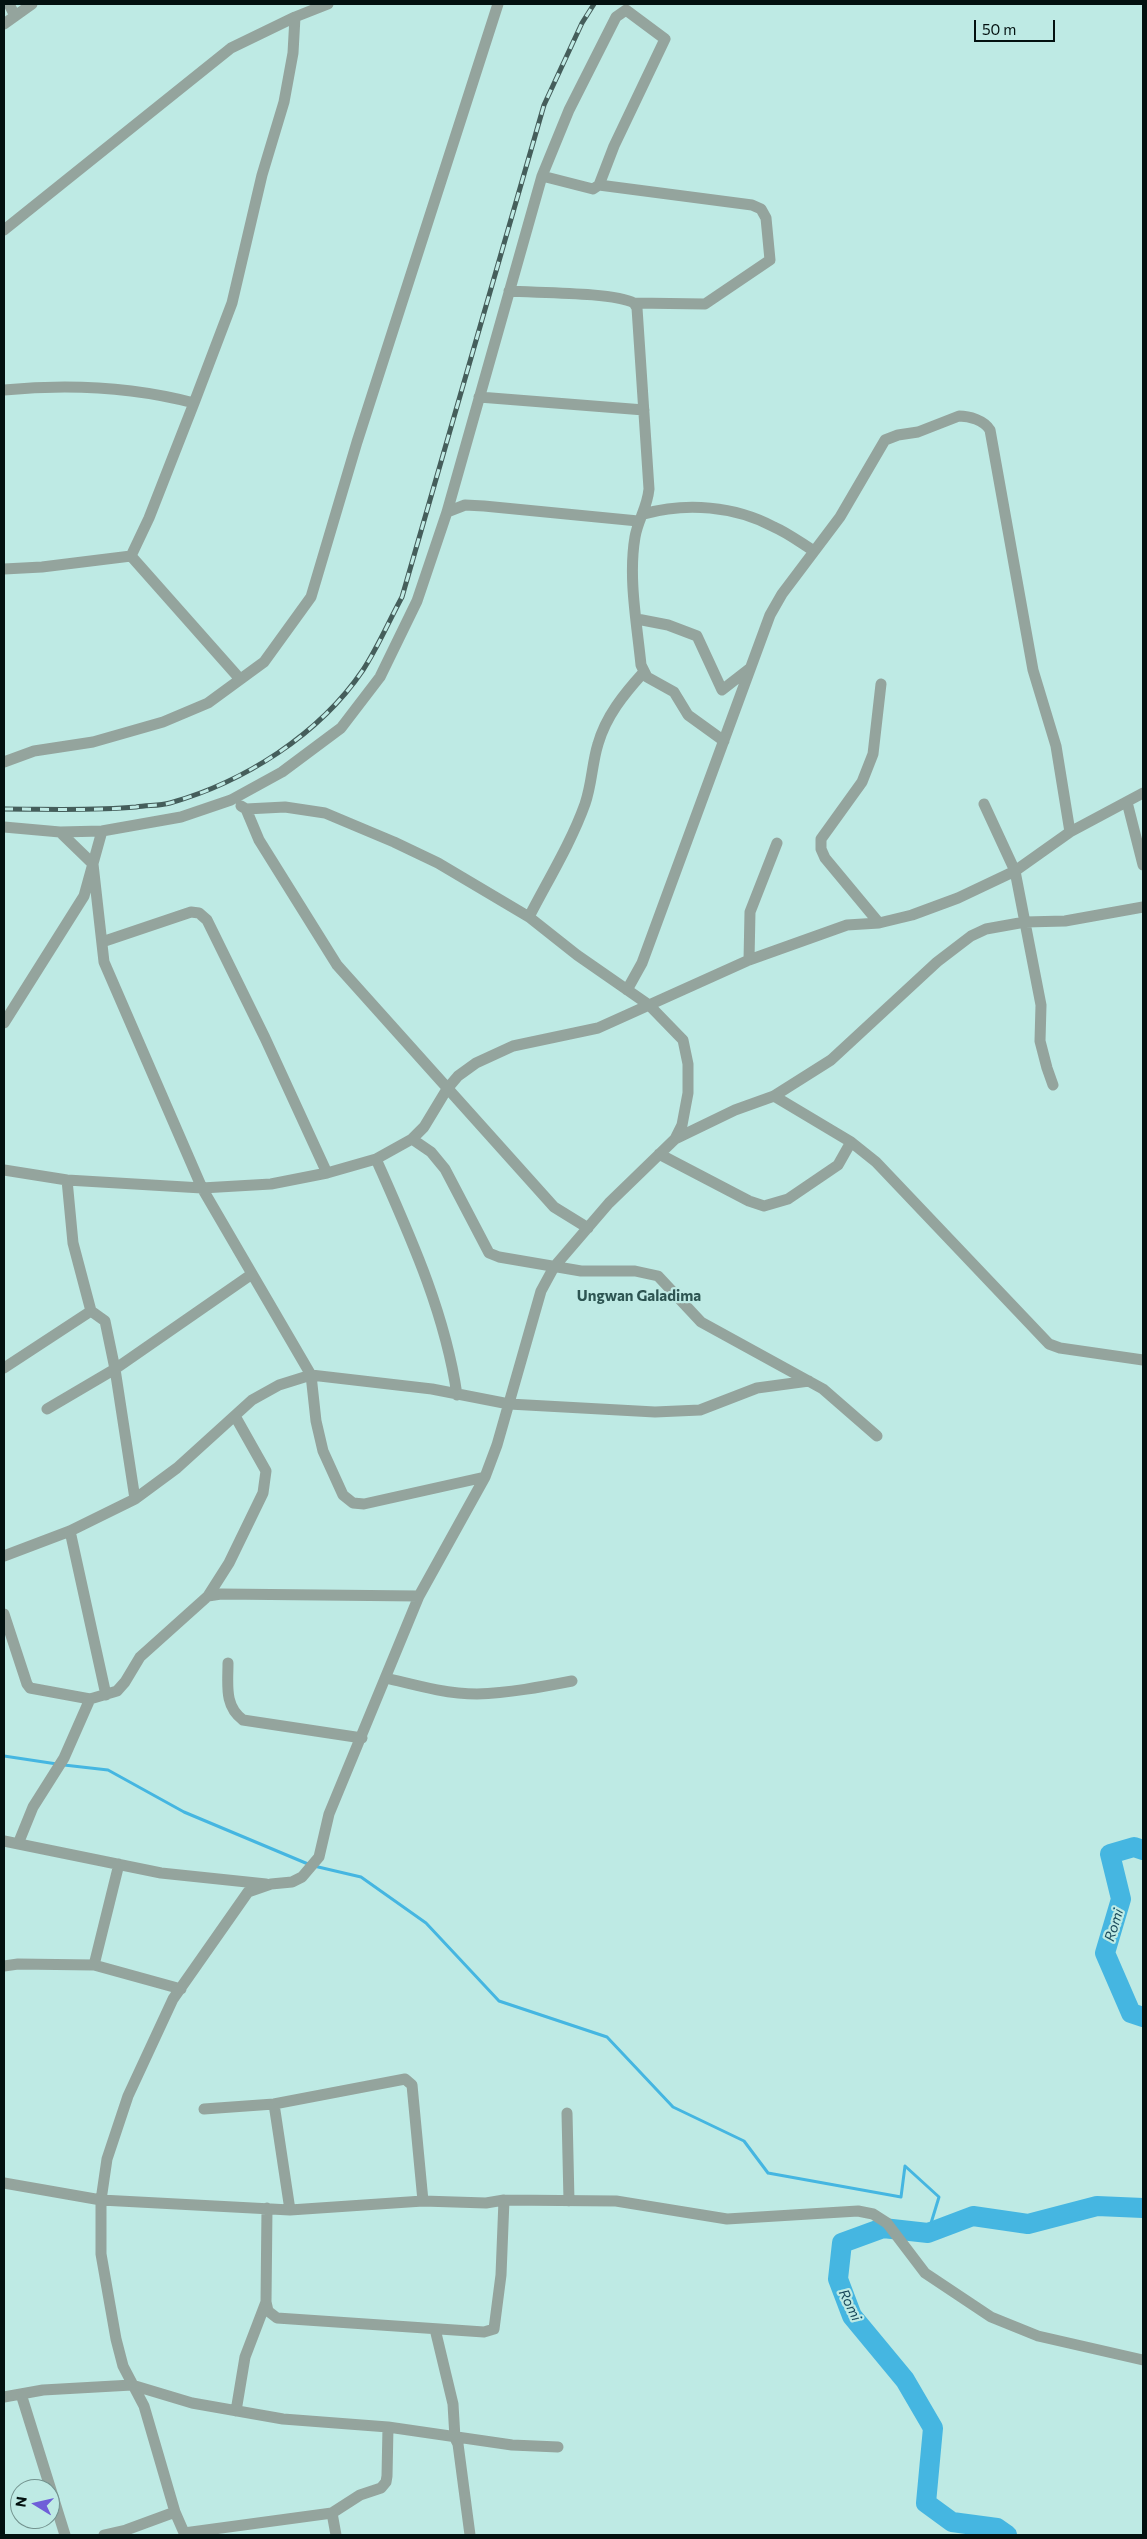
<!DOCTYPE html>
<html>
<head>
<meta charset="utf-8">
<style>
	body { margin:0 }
	#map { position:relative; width:1147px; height:2539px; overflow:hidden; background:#beeae4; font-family:Commissioner,sans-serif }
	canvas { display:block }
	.frame { position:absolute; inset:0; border:5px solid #031110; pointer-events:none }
	.north { position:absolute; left:10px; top:2479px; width:50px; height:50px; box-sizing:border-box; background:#beeae4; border:1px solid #73938f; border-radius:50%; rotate:279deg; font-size:14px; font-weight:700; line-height:20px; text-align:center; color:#031110 }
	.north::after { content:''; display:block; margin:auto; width:18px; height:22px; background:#6f5ed8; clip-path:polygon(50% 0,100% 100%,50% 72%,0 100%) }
	.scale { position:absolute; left:974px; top:20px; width:81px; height:22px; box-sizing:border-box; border:2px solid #031110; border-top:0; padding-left:6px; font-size:15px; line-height:18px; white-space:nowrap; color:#031110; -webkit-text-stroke:4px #beeae4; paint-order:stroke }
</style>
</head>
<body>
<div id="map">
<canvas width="1147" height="2539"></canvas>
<div class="frame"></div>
<div class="north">N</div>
<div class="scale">50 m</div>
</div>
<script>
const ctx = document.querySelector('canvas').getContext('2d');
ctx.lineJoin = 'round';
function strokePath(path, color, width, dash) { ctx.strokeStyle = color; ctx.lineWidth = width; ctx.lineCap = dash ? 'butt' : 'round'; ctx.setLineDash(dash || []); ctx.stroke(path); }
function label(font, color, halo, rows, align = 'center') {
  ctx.font = font + ' Commissioner,sans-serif'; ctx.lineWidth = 4.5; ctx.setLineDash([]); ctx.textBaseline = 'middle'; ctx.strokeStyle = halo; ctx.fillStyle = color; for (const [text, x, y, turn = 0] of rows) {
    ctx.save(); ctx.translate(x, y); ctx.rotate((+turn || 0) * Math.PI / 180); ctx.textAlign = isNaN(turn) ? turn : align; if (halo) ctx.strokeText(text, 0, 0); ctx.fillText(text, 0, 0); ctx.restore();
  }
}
const stream = new Path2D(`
	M4,1756L57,1764
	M64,1765L108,1770L184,1812L308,1864
	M314,1866L361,1877L426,1923L499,2001L607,2037L673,2107L744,2141L768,2173L901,2197L905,2166L939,2197L928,2233`);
const river = new Path2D(`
	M1143,1850L1134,1847L1110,1854L1121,1899L1105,1953L1131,2013L1143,2017
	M1007,2535L997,2528L952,2522L926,2503L933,2428L905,2380L852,2316L838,2279L842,2243L883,2228L928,2233L973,2216L1028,2224L1097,2206L1143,2208`);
const minor = new Path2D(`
	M9,4L15,16
	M4,24L32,4
	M4,230L231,48L295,17
	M509,291C536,293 613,292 634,303L705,304L770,260L766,218L761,209L752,205L599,185L593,189L542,176
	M634,303L637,308L649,489C647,509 638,519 635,537C628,578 637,624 641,665L647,677L674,692L688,715L724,741
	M4,390C66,384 133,387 194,403L232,303L262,175L284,102L293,53L295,17L328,4
	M479,397L644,410
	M447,512L465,505L484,506L638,521
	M644,514C686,502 735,506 774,527C788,533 801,543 814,551
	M131,556L149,518L194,403
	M131,556L240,679
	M4,569L42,567L131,556
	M637,619L668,625L697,636L722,690L749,669
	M4,762L34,751L93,742L163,722L208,703L264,662L311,597L357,442L498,4
	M1127,802L1143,865
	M984,804L1015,871L1041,1005L1040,1041L1047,1068L1053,1085
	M241,806L246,809L259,840L337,965L554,1207L588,1228
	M246,809L285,807L325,813L394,842L438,863L529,917L577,955L649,1005L683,1040L688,1064V1093L682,1125L675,1139
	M4,827L60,832L102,831L181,817L231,800L282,772L341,728L380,677L417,601L447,512L542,176L569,110L616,17L626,10L665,39L614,146L599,185
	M60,832L93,864L104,962L202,1188L311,1375L316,1421L323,1451L343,1495L353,1503L364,1504L485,1477
	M529,917C548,880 571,843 585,804C592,784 592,763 598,744C606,716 624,694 643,673
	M879,923L825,858L821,849V839L862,782L873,754L881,684
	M102,942L191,912L199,913L207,920L265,1038L327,1173
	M749,960L750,912L777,843
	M627,990L642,963L770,615L782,594L840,517L885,440L898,435L918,432L959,416C969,416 984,420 990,430L1033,670L1056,746L1070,832
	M4,1023L84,896L102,831
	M774,1096L831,1060L937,962L971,936L986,929L1025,922L1065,921L1143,907
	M412,1139L431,1152L445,1169L489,1253L499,1257L581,1271H635L658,1276L701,1322L823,1389L877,1436
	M659,1154L749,1201L764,1206L788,1199L838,1165L851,1142
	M376,1159C410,1236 445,1312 457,1395
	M4,1170L67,1180L202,1188L271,1184L327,1173L376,1159L412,1139L424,1127L447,1089L458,1076L476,1063L513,1046L598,1028L749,960L847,925L879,923L912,915L958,898L1015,871L1070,832L1143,793
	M67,1180L73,1243L91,1311
	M91,1311L105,1321L115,1369L135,1499
	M4,1368L91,1311
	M47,1409L115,1369L252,1274
	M70,1531L106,1695
	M4,1556L70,1531L135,1499L177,1468L252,1400L279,1385L311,1375L432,1389L509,1404L655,1412L700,1410L757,1388L809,1381
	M208,1596L229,1563L263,1493L266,1471L235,1416
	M4,1614L27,1684L30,1688L90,1699L117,1691L125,1682L140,1657L208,1596L221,1594L419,1596
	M228,1663C228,1685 224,1706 243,1720L362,1738
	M386,1678C415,1685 447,1694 477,1694C509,1693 541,1687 572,1681
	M4,1841L161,1873L266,1884
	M18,1844L33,1807L64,1758L90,1699
	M94,1965L119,1864
	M4,1966L18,1964L94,1965L181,1989
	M274,2104L290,2210
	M204,2109L274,2104L405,2079L412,2085L423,2201
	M567,2113L569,2201
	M4,2183L101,2200L290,2210L423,2201L486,2203L504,2200L616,2201L727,2219L858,2211L873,2214L887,2223L925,2273L991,2317L1038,2336L1143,2360
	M267,2208L266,2302L268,2311L277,2318L484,2332L494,2329L501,2275L504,2200
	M435,2329L453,2404L455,2438L458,2444L470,2535
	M21,2394L65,2535
	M4,2397L43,2390L132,2385L192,2403L283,2419L388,2427L512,2445L558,2447
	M236,2411L245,2357L266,2302
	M332,2513L336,2535
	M184,2533L332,2513L360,2495L381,2488L386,2482L387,2476L388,2427
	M104,2535L126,2530L175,2512
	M185,2535L175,2512L144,2406L123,2366L116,2339L101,2254V2200L107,2159L128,2096L173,1999L248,1892L271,1884L292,1882L302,1877L319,1857L329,1814L419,1596L485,1477L497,1445L541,1291L554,1267L609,1203L675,1139L735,1110L774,1096L851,1142L876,1162L1049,1344L1060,1348L1143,1360`);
const rail = new Path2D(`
	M4,809C48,809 92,811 136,807C147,805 159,806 170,803C244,782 319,735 363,670C378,647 389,621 402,597L544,105L582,23L594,4`);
const waterNames = [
	["Romi",1114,1925,-73],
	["Romi",850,2305,64]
];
const quarterNames = [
	["Ungwan Galadima",639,1296]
];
strokePath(stream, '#45b6e1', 3);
strokePath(river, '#45b6e1', 20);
strokePath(minor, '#94a49d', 11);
strokePath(rail, '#455e5b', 5);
strokePath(rail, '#beeae4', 3, [9]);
label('italic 14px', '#19485a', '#beeae4', waterNames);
label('bold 15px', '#2d5552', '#beeae4', quarterNames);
</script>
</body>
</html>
